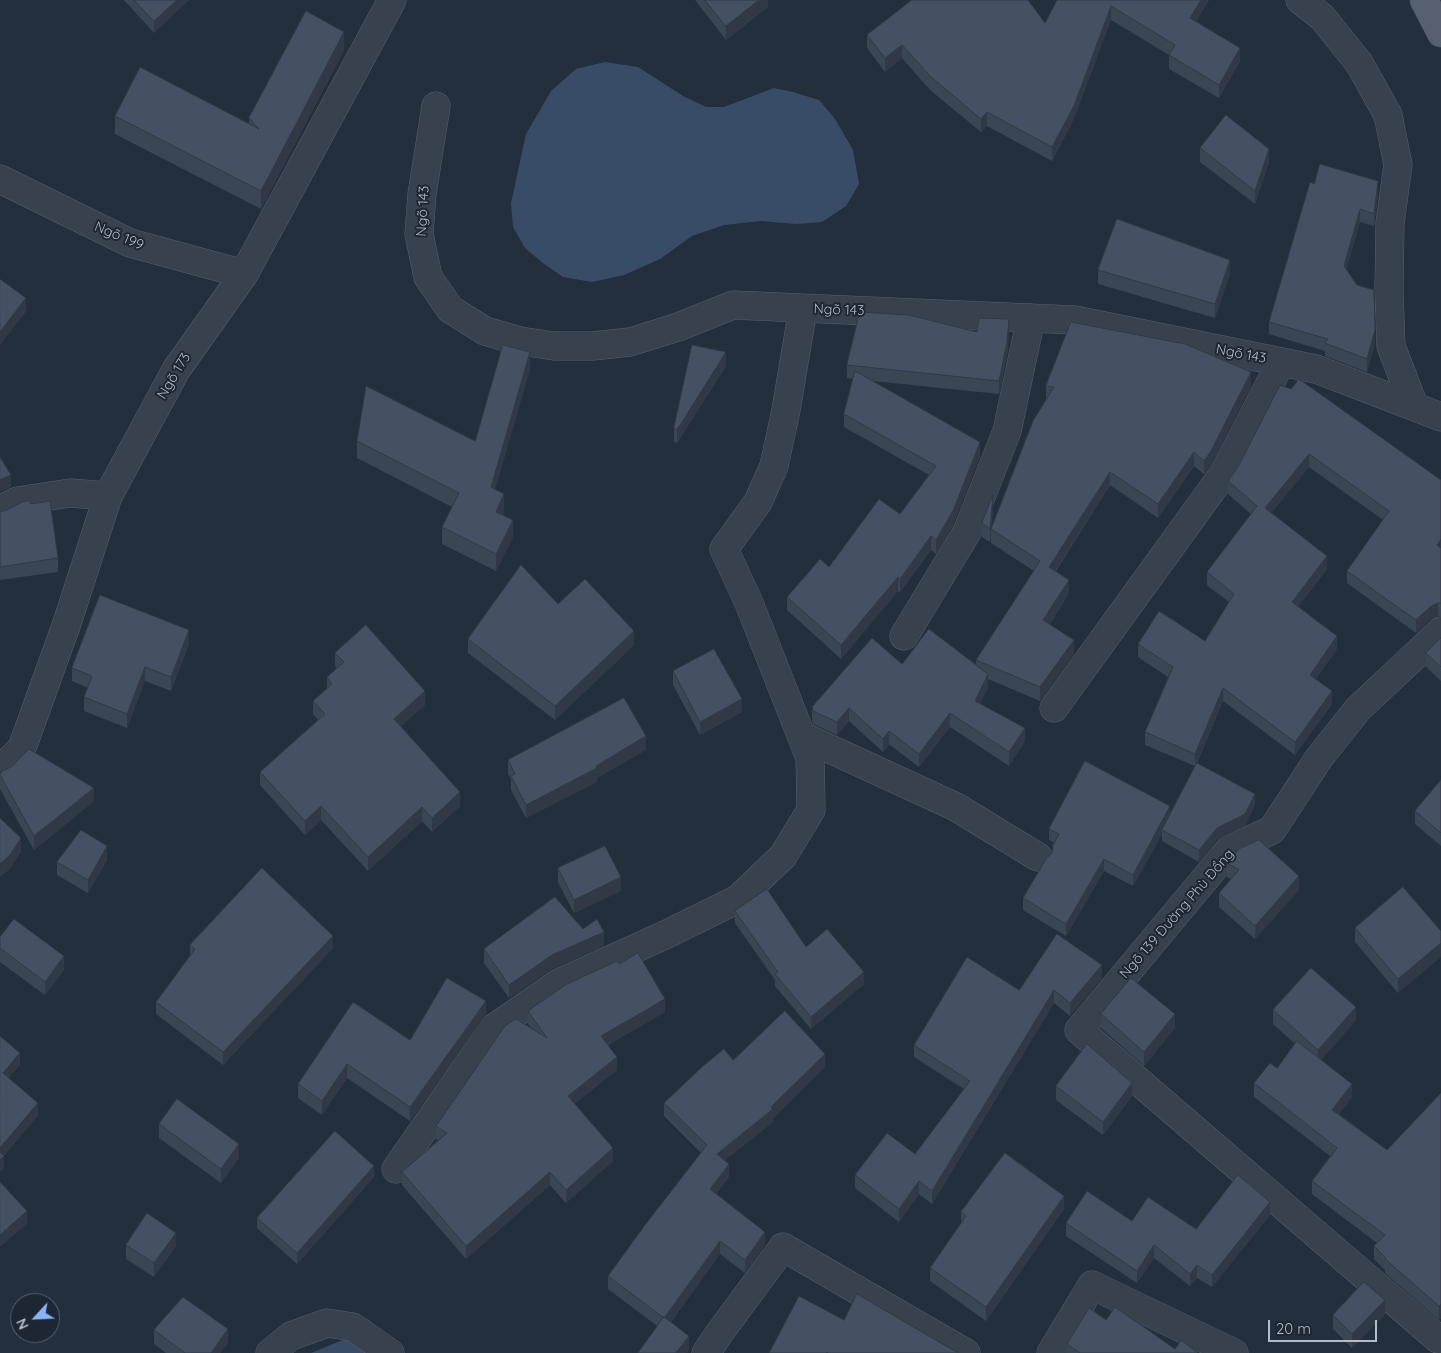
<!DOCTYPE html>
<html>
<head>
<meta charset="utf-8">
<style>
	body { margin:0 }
	#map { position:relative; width:1441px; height:1353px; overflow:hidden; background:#242f3e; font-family:Quicksand,sans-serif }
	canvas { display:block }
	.north { position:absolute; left:10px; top:1293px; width:50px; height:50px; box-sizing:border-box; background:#1d2633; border:1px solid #59626f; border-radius:50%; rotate:245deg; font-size:14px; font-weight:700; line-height:20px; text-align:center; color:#b4bcc9 }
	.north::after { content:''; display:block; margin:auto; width:18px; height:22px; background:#8ab4f8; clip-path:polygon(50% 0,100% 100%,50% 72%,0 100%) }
	.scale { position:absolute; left:1268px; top:1320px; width:109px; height:22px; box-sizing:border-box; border:2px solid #b4bcc9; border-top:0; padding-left:6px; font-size:15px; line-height:18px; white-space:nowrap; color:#b4bcc9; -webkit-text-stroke:4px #1d2633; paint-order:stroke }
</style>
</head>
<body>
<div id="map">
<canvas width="1441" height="1353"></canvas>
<div class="north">N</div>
<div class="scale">20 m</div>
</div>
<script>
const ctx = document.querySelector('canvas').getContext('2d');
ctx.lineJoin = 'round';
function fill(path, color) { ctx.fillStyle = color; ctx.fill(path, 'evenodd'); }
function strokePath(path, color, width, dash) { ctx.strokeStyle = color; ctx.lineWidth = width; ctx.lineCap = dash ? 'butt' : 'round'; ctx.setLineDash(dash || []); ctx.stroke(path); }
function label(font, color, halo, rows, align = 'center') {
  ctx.font = font + ' Quicksand,sans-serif'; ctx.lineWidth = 4; ctx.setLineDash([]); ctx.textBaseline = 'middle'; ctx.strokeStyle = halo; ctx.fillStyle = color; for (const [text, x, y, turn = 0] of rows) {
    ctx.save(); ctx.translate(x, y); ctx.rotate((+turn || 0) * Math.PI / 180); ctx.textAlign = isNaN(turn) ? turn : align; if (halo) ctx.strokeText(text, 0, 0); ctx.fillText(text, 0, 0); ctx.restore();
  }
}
const water = new Path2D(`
	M605,62L638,67L683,96L706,107H724L774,88L793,92L819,100L835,119L853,150L859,184L846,206L822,222L796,224L761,221L724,225L692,236L660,259L624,275L592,282L563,277L543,263L525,248L513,227L511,203L526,134L551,91L576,69Z
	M354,1338L371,1353H311L343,1340Z`);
const minor = new Path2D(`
	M1300,0L1322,17L1359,63L1388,115L1398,165L1390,223L1389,290L1391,346L1414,406
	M436,106L422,194L419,234L428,277L450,309L485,331L520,341L554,346H593L630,342L678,327L733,305L1075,320L1316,369L1441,417
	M0,179L130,243L244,274
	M0,510L17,501L70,493L108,496
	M904,636L967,532L1007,431L1031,318
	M1054,708L1224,473L1281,362
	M802,736L956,807L1038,857
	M0,770L22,748L67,623L108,496L176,370L244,274L392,0
	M396,1169L494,1028L559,983L665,935L738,899L783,856L811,810L810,758L749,603L724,549L758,502L774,466L786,410L803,309
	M1438,1339L1079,1030L1229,850L1272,830L1319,758L1358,709L1441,631
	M270,1353L291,1336L327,1323L353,1327L390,1353
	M706,1353L718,1335L783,1247L966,1353
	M1051,1353L1092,1285L1234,1353`);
const primary = new Path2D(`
	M1424,0L1441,33`);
const wall = new Path2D(`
	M124,0H189L154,33Z
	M695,0H768V7L726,40Z
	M1057,0H1209L1196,21L1240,61L1219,98L1169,69V55L1111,20L1074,119L1052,161L987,126L981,132L930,90L902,58L885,72L867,48V35L1045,23Z
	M344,50L261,209L115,134V116L249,124V118Z
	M1200,148L1269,162L1255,204L1200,162Z
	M1314,184L1378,194L1374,226L1360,222L1346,270L1375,343L1367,372L1325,356V351L1269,334V322Z
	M1098,270L1230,273L1215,318L1098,284Z
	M977,332L1009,333L1007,355L999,394L873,381L980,456L953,525L936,554L931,550L900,592L898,591L841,659L787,610V597L829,567L900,514L929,475L844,427V414L853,379L847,378V365Z
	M726,366L677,443L674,442V428Z
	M530,369L495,489L504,511L503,515L513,537L496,571L442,544V527L452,507L357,458V441H475Z
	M1280,385L1441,480V616H1438L1431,619L1416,633L1347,583V571L1383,520L1309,467L1271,513L1327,569L1298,607L1337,649L1316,679L1332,704L1295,755L1223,701L1197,763L1255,805L1245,826L1217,840L1199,862L1162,841V834L1133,886L1104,871L1066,936L1023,910V898L1052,853L1054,843L1049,840V829L1170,813L1195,766L1145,745V732L1168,677L1138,657V644L1205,641L1229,602L1207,585V572L1251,514L1228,494V481L1238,467Z
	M1046,386H1251L1211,465L1204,474L1194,466L1158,518L1110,485L1056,571L1069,593L1050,624L1074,654L1040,701L988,679V687L980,704L1025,741L1009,766L950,727L919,767L889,744L883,752L849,721L837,735L813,724L812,721V707L902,664L976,665V660L1034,571L991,543V532L990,542L982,537V523L993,509L991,528L1046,399Z
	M0,512L58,558V572L0,580Z
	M558,604L634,645L555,720L468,653V639Z
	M1441,638V681L1426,667V653Z
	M189,644L171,691L145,681L127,728L84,711V697L88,688L72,681V668Z
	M335,653L425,705L401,726L460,806L432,832L422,821L368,871L321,820L305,835L260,785V772L318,720L313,714V701L327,689V677L337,668L335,666Z
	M673,671L742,712L700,735L673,685Z
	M646,750L597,778V782L526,818L511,790V779L508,774V760Z
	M0,775L94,801L34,850L0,789Z
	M1441,780V846L1415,824V811Z
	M107,860L88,893L57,875V862Z
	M1227,863L1299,890L1255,939L1219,907V893L1231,879L1227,877Z
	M558,868L621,891L574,913L558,882Z
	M735,911L806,947L864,984L811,1029L775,986V980L735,923Z
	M1355,928L1441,931L1398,993L1355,942Z
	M583,929L604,946L552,969L509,998L484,963V949Z
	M0,937L64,970L45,995L0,962Z
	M190,945L333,948L223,1065L156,1014V1002L190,956Z
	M619,964L665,1012L608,1045L617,1070L574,1104L613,1161L566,1203L550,1185L466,1259L402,1185V1172L438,1140L436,1139V1126L531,1028L528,1024V1011Z
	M1102,978L1070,1016L1054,1003L932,1204L919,1194L899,1222L855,1188V1175L915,1154L964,1089L914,1057V1045L1019,990Z
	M1273,1010L1356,1020L1321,1060L1352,1097L1339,1114L1387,1150L1441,1093V1318L1439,1320L1385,1273V1270L1374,1259V1246L1377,1243L1312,1194V1181L1330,1156L1254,1097V1083L1277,1068L1295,1044L1273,1024Z
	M1101,1014L1175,1028L1144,1066L1101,1028Z
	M486,1015L410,1121L347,1078L322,1115L298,1098V1084L410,1040Z
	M733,1060L825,1067L773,1118V1122L725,1160L729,1177L716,1194L765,1245L745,1273L720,1254L671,1322L689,1350L608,1289V1276L701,1153L664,1116V1103Z
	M1056,1086L1132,1096L1103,1135L1056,1100Z
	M159,1124L239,1158L221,1183L159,1138Z
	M374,1177L297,1264L257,1228V1218Z
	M1064,1209L986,1321L930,1281V1268L961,1223V1212Z
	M1270,1215L1212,1287L1197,1278L1190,1286L1154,1258L1137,1283L1066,1236V1223L1132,1221L1196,1229Z
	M126,1245L176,1246L154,1277L126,1259Z
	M1385,1314L1352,1348L1333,1329V1315Z
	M1106,1320L1175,1349L1198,1353H1067V1344Z
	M154,1330L228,1343L220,1353H166L154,1344Z`);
const shadedWall = new Path2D(`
	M177,0H189L154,33V21Z
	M759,0H768V7L726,40V26Z
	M1201,0H1209L1190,32V18Z
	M1111,6V20L1074,119L1052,161V147Z
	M344,32V50L261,209V191Z
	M902,45V58L885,72V58Z
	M1240,48V61L1219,98V85Z
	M987,112V126L981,132V119Z
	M1269,149V162L1255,204V191Z
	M1378,181V194L1374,226V214Z
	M1360,209V222L1344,279V266Z
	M1230,260V273L1215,318V304Z
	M26,298V312L0,345V332Z
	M1009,319V333L1007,355L999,394V381Z
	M1375,330V343L1367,372V359Z
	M530,352V369L491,504V487Z
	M726,352V366L677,443V430Z
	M1251,372V386L1211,465L1204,474V461Z
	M980,442V456L953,525L936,554V540Z
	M1194,452V466L1158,518V504Z
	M1309,454V467L1265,521V508Z
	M1110,472V485L1049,580V567Z
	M11,475V487L0,492V480Z
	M504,494V511L496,529V512Z
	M993,495V509L990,542V529Z
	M513,520V537L496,571V554Z
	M931,536V550L900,592V579Z
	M1441,539V552L1437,545Z
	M1327,556V569L1292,615V602Z
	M898,577V591L841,659V645Z
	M1069,580V593L1043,634V620Z
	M1438,603V616L1431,619L1416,633V620L1431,606Z
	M189,630V644L171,691V677Z
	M634,631V645L555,720V706Z
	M1337,636V649L1310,687V675Z
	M1074,640V654L1040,701V687Z
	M145,667V681L127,728V714Z
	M988,674V687L975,714V701Z
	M1223,688V701L1195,766V754Z
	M425,691V705L394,732V719Z
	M1332,691V704L1295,755V742Z
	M742,699V712L700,735V722Z
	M849,708V721L837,735V722Z
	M950,713V727L919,767V754Z
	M1025,728V741L1009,766V752Z
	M889,731V744L883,752V739Z
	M646,736V750L597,778V782L526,818V805L596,766Z
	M94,788V801L34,850V836Z
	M460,792V806L432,832V818Z
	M1255,794V805L1245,826L1217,840L1199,862V850L1217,828Z
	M321,806V820L305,835V821Z
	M1170,806V818L1162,830V834L1133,886V875Z
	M422,807V821L368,871V857Z
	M21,838V852L10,869L0,877V864Z
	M107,846V860L88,893V880Z
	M1104,859V871L1066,936V924Z
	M1299,876V890L1255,939V926Z
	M621,877V891L574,913V900Z
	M604,932V946L552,969L509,998V985L552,955Z
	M333,936V948L223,1065V1052Z
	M1441,943V957L1398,993V979Z
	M64,956V970L45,995V982Z
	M1102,965V978L1070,1016V1003Z
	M864,972V984L811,1029V1017Z
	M1054,990V1003L932,1204V1191Z
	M665,999V1012L601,1049V1036Z
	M486,1001V1015L410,1121V1107Z
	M1356,1007V1020L1318,1064V1050Z
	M1175,1014V1028L1144,1066V1052Z
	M20,1053V1065L3,1085V1073Z
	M825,1054V1067L773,1118V1122L717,1167V1154L771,1107Z
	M617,1057V1070L568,1109V1096Z
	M347,1064V1078L322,1115V1101Z
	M1132,1083V1096L1103,1135V1122Z
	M1352,1084V1097L1332,1123V1110Z
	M38,1103V1116L4,1156V1169L0,1172V1148Z
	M239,1144V1158L221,1183V1169Z
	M613,1148V1161L566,1203V1190Z
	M729,1164V1177L710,1202V1189Z
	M374,1166V1177L297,1264V1253Z
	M550,1172V1185L466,1259V1246Z
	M919,1181V1194L899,1222V1209Z
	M1064,1196V1209L986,1321V1307Z
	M1270,1202V1215L1212,1287V1275Z
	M27,1211V1224L0,1247V1235Z
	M765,1232V1245L745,1273V1260Z
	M176,1233V1246L154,1277V1263Z
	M720,1241V1254L664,1331V1318Z
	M1154,1245V1258L1137,1283V1271Z
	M1197,1265V1278L1190,1286V1274Z
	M1385,1300V1314L1352,1348V1334Z
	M1441,1304V1318L1439,1320V1306Z
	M228,1329V1343L220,1353H211Z
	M689,1336V1350L687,1353H676Z`);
const building = new Path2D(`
	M134,0H177L154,21Z
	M705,0H759L726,26Z
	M912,0H1028L1045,23L1057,0H1201L1190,18L1240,48L1219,85L1169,55L1175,45L1111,6L1074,106L1052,147L987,112L981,119L930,76L902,45L885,58L867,35Z
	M306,11L344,32L261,191L115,116L140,67L259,129L249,118Z
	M1226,115L1269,149L1255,191L1200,148Z
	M1320,164L1378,181L1374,214L1360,209L1344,266L1357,285L1374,290L1375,330L1367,359L1325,343L1328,339L1269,322L1310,182L1314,184Z
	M1117,219L1230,260L1215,304L1098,270Z
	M0,279L26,298L0,332Z
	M860,312L909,315L977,332L979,318L1009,319L1007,342L999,381L847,365Z
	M1071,322L1185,344L1251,372L1211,451L1204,461L1194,452L1158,504L1110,472L1049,567L1069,580L1043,620L1074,640L1040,687L976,660L1040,561L991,529L1033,421L1054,387L1046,386Z
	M503,345L530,352L491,487L504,494L496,512L513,520L496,554L442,527L459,493L357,441L366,386L475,441Z
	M692,345L726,352L677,430L674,428Z
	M855,371L980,442L953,511L936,540L931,536L900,579L898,577L841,645L787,597L820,559L829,567L879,499L900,514L936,466L844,414Z
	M1299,379L1441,480V539L1437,545L1441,548V603H1438L1431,606L1416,620L1347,571L1389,511L1309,454L1265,508L1327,556L1292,602L1337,636L1310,675L1332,691L1295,742L1223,688L1195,754L1145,732L1173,667L1138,644L1159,611L1205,641L1234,594L1207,572L1257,506L1228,481L1238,467L1280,385L1291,389Z
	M0,457L11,475L0,480Z
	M993,495L990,529L982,523Z
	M29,501L31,504L50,501L58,558L0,567V512L7,510L22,502Z
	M521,565L558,604L585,579L634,631L555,706L468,639Z
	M100,595L189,630L171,677L145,667L127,714L84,697L92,676L72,668Z
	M366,625L425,691L394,719L460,792L432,818L422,807L368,857L321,806L305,821L260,772L325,714L313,701L332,684L327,677L344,662L335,653Z
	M929,629L988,674L975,701L1025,728L1009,752L950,713L919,754L889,731L883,739L849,708L837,722L813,711L812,707L872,638L902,664Z
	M1441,638V667L1426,653Z
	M714,649L742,699L700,722L673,671Z
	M624,698L646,736L596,766L597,768L526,805L511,776L515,774L508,760Z
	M29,749L94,788L34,836L0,775L2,771L11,767Z
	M1085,761L1170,806L1133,875L1104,859L1066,924L1023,898L1046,859L1052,853L1053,845L1059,834L1049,829Z
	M1197,763L1255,794L1245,814L1217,828L1199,850L1162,830Z
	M1441,780V833L1415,811Z
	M0,818L21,838L10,855L0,864Z
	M81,830L107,846L88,880L57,862Z
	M1259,840L1299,876L1255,926L1219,893L1239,870L1227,863L1239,849Z
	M605,846L621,877L574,900L558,868Z
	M262,868L333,936L223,1052L156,1002L195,949L190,945Z
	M1403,887L1441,931V943L1398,979L1355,928Z
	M767,889L806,947L827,929L864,972L811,1017L775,974L778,972L735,911Z
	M555,897L583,929L597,919L604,932L552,955L509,985L484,949Z
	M14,919L64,956L45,982L0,948V937Z
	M1057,934L1102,965L1070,1003L1054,990L932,1191L919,1181L899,1209L855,1175L887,1133L915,1154L970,1081L914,1045L967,957L1019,990Z
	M638,953L665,999L601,1036L617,1057L568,1096L613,1148L566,1190L550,1172L466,1246L402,1172L447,1133L436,1126L505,1026L516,1019L547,1038L528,1011L567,984L617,961L619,964Z
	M1311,968L1356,1007L1318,1050L1273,1010Z
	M447,978L486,1001L410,1107L347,1064L322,1101L298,1084L353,1002L410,1040Z
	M1131,978L1175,1014L1144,1052L1101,1014Z
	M785,1011L825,1054L771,1107L773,1109L717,1154L729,1164L710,1189L765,1232L745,1260L720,1241L664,1318L608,1276L645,1225L707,1145L664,1103L703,1066L724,1049L733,1060Z
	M0,1036L20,1053L3,1073L38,1103L0,1148Z
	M1297,1041L1352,1084L1332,1110L1387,1150L1441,1093V1304L1439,1306L1385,1259L1386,1258L1374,1246L1385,1235L1312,1181L1337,1148L1254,1083L1270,1063L1277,1068Z
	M1087,1044L1132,1083L1103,1122L1056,1086Z
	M177,1099L239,1144L221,1169L159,1124Z
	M335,1131L374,1166L297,1253L257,1218Z
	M0,1152L4,1156L0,1160Z
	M1005,1153L1064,1196L986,1307L930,1268L966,1216L961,1212Z
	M1238,1175L1270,1202L1212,1275L1197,1265L1190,1274L1154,1245L1137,1271L1066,1223L1087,1191L1132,1221L1148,1197L1196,1229Z
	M0,1182L27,1211L0,1235Z
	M147,1213L176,1233L154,1263L126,1245Z
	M1364,1282L1385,1300L1352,1334L1333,1315Z
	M857,1294L958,1353H828L827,1352L826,1353H769L799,1296L844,1320Z
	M183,1297L228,1329L211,1353H185L154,1330Z
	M1115,1307L1175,1349L1181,1340L1198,1353H1080L1067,1344L1089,1308L1106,1320Z
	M664,1317L689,1336L676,1353H638Z`);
const streetNames = [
	["Ngõ 143",423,211,-87],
	["Ngõ 199",119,236,23],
	["Ngõ 143",839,310,2],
	["Ngõ 143",1241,354,11],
	["Ngõ 173",174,376,-59],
	["Ngõ 139 Đường Phù Đổng",1177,914,-49]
];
fill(water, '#394c67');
strokePath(minor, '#565f6c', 29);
strokePath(primary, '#414a57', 29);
strokePath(minor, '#38414e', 28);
strokePath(primary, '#56606e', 28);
fill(wall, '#3b4654');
fill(shadedWall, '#303945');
fill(building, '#455162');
strokePath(building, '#303945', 1);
label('14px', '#b4bcc9', '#1d2633', streetNames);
</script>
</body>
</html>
